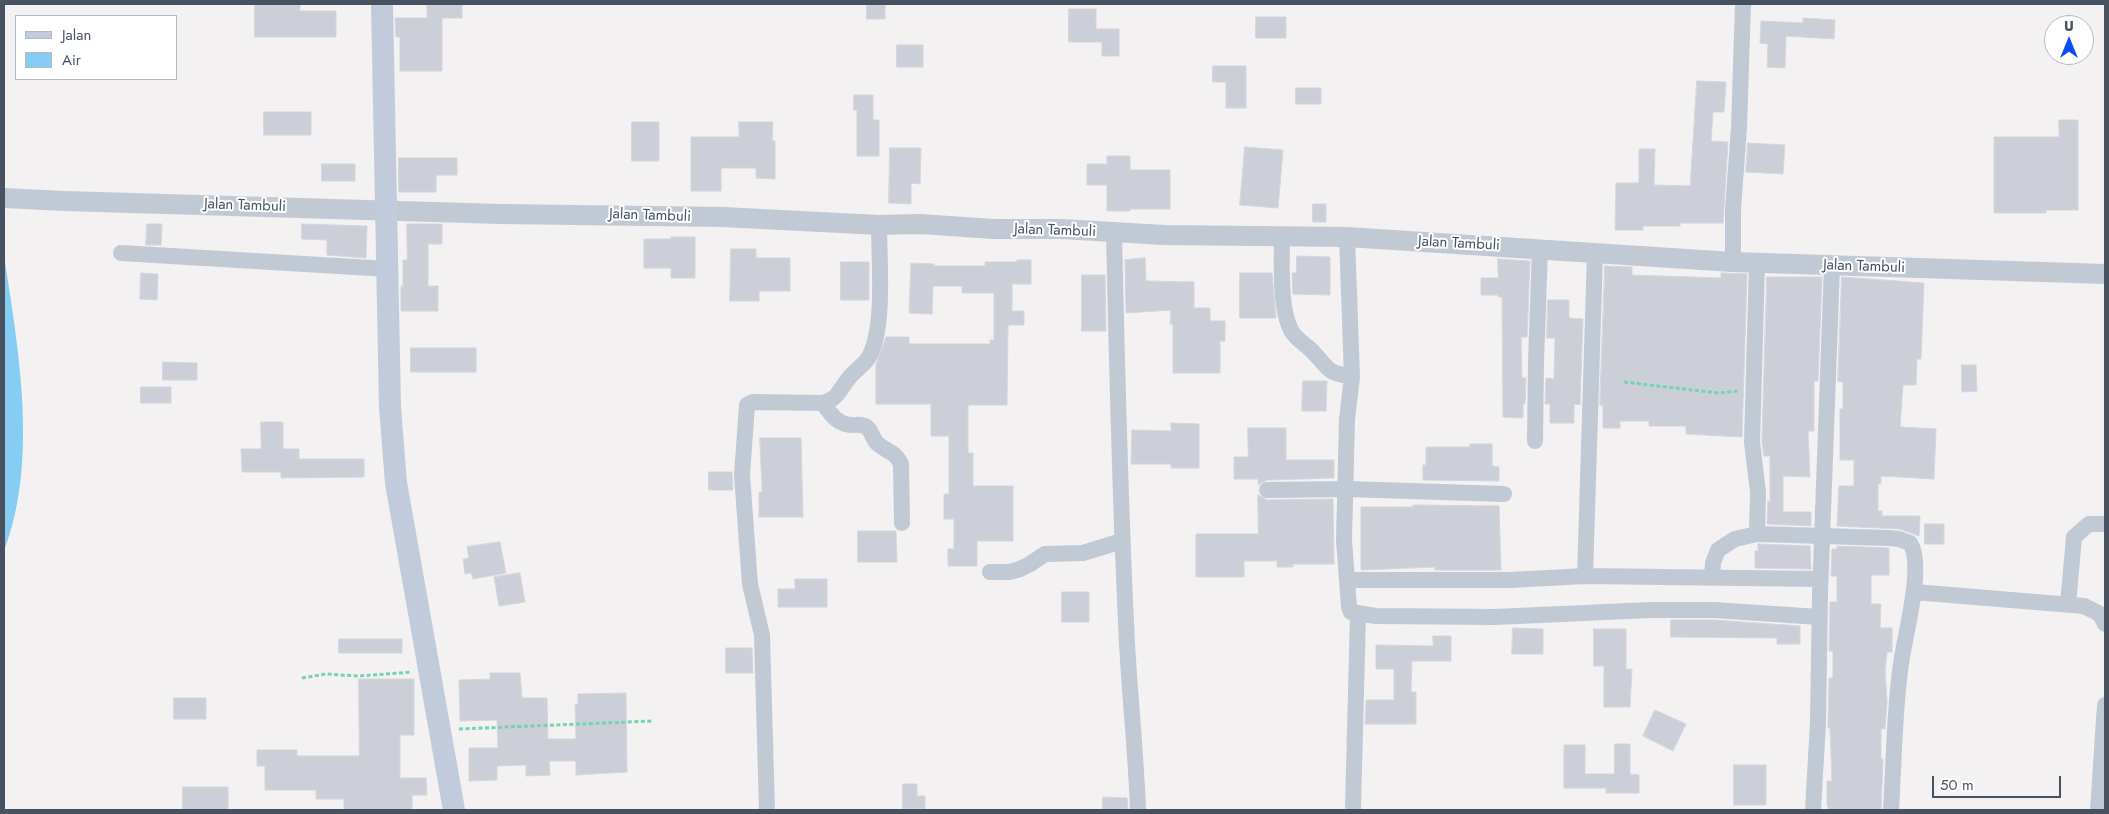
<!DOCTYPE html>
<html>
<head>
<meta charset="utf-8">
<style>
	body { margin:0 }
	#map { position:relative; width:2109px; height:814px; overflow:hidden; background:#f3f1f1; font-family:Jost,sans-serif }
	canvas { display:block }
	.frame { position:absolute; inset:0; border:5px solid #475160; pointer-events:none }
	.legend { position:absolute; left:15px; top:15px; width:162px; height:65px; box-sizing:border-box; background:#fff; border:1px solid #b5b9bf; margin:0; padding:6px 9px; list-style:none; font-size:15px; color:#475160 }
	.legend li { display:flex; align-items:center; gap:10px; height:25px }
	.legend b { width:25px; border:1px solid #b5b9bf }
	.north { position:absolute; left:2044px; top:15px; width:50px; height:50px; box-sizing:border-box; background:#fff; border:1px solid #b5b9bf; border-radius:50%; rotate:0deg; font-size:14px; font-weight:700; line-height:20px; text-align:center; color:#475160 }
	.north::after { content:''; display:block; margin:auto; width:18px; height:22px; background:#0a4ff4; clip-path:polygon(50% 0,100% 100%,50% 72%,0 100%) }
	.scale { position:absolute; left:1932px; top:776px; width:129px; height:22px; box-sizing:border-box; border:2px solid #475160; border-top:0; padding-left:6px; font-size:15px; line-height:18px; white-space:nowrap; color:#475160; -webkit-text-stroke:4px #fff; paint-order:stroke }
</style>
</head>
<body>
<div id="map">
<canvas width="2109" height="814"></canvas>
<div class="frame"></div>
<ul class="legend">
<li><b style="height:6px;background:#c2cbdb"></b>Jalan</li>
<li><b style="height:14px;background:#86cdf4"></b>Air</li>
</ul>
<div class="north">U</div>
<div class="scale">50 m</div>
</div>
<script>
const ctx = document.querySelector('canvas').getContext('2d');
ctx.lineJoin = 'round';
function fill(path, color) { ctx.fillStyle = color; ctx.fill(path, 'evenodd'); }
function strokePath(path, color, width, dash) { ctx.strokeStyle = color; ctx.lineWidth = width; ctx.lineCap = dash ? 'butt' : 'round'; ctx.setLineDash(dash || []); ctx.stroke(path); }
function label(font, color, halo, rows, align = 'center') {
  ctx.font = font + ' Jost,sans-serif'; ctx.lineWidth = 4; ctx.setLineDash([]); ctx.textBaseline = 'middle'; ctx.strokeStyle = halo; ctx.fillStyle = color; for (const [text, x, y, turn = 0] of rows) {
    ctx.save(); ctx.translate(x, y); ctx.rotate((+turn || 0) * Math.PI / 180); ctx.textAlign = isNaN(turn) ? turn : align; if (halo) ctx.strokeText(text, 0, 0); ctx.fillText(text, 0, 0); ctx.restore();
  }
}
const water = new Path2D(`
	M4,255C18,348 39,460 4,551Z`);
const building = new Path2D(`
	M255,4H300V11H336V37H255Z
	M427,4H462V18H442V71H400V37H396L395,18H427Z
	M867,4H885V19H867Z
	M1069,9H1096V29H1119V56H1102V42H1069Z
	M1256,17H1286V38H1256Z
	M1803,18L1835,20L1834,39L1786,36L1785,68L1767,67L1768,44L1760,43L1761,21L1803,23Z
	M897,45H923V67H897Z
	M1213,66H1246V108H1226V82H1213Z
	M1697,81L1726,82L1724,112H1713L1711,141L1728,142L1723,223H1680V226H1643V230H1615L1616,183H1639V149H1655L1654,185L1690,186Z
	M1296,88H1321V104H1296Z
	M854,95H873V120H879V156H857V110H854Z
	M264,112H311V135H264Z
	M2059,120H2078V210H2046V213H1994V137H2059Z
	M632,122H659V161H632Z
	M739,122H773L772,141H775V179L756,178V168H721V191H691V137H739Z
	M1748,143L1785,145L1783,174L1746,172Z
	M1245,147L1283,150L1278,208L1240,205Z
	M890,148H921L920,184L911,183V204L889,203Z
	M1107,156H1130V170H1170V209H1130V211H1107V185H1087V164H1107Z
	M399,158H457V175H436V192H399Z
	M322,164H355V181H322Z
	M1313,204H1326V222H1313Z
	M147,224H162L161,245H146Z
	M302,224L367,226L366,258L327,255V240L302,239Z
	M407,224H442V244H428V286H438V311H401V286H403V260H407Z
	M671,237H695V278H671V268H644V239H671Z
	M731,249H756V258H790V291H759V301H730Z
	M1297,256L1330,257V295L1293,294L1292,273H1296Z
	M1145,258L1146,281L1194,282V308H1210V321H1225V341H1220V373H1173V324H1170L1171,310L1126,313L1125,260Z
	M1498,259L1530,261L1527,337H1521L1522,378H1526L1525,404H1523V418L1503,417L1502,297H1498V295H1481V278H1498Z
	M1017,260H1031V284H1012V311H1024V325H1008L1007,405H968V453H973V486H1013V541H977V566H948V549H954V519H944V494H949V436H931V404H876V364L886,337H909V344H990V340H994V293H962V286H933L932,314L909,313L911,263L934,264V266H985V262H1017Z
	M841,262H869V300H841Z
	M1605,266L1632,267V275L1721,278V273L1747,274L1742,437L1686,434V426H1649V421H1620V428H1603V405H1600Z
	M141,273L158,274L157,300L140,299Z
	M1240,273H1272L1276,318H1240Z
	M1082,275H1105L1106,331H1082Z
	M1767,277H1822L1818,381H1814V431H1808L1810,477L1783,476V512H1811V526L1767,524L1768,501H1770V456H1764L1762,442Z
	M1842,277L1924,283L1921,359H1917L1916,385H1903L1900,427L1936,429L1934,479L1881,476V484H1878V511H1882V516H1920L1919,536L1900,529L1837,526L1839,486H1854V460H1840V409H1843V382L1838,381Z
	M1548,300H1569V318L1583,319L1580,405L1574,404V423H1550V404H1545L1546,378L1554,379L1555,338H1547Z
	M411,348H476V372H411Z
	M163,362L197,363V380H163Z
	M1962,365H1976L1977,391L1962,392Z
	M1303,381H1327L1326,411H1302Z
	M141,387H171V403H141Z
	M261,422H283V449H299V459H364V477L281,478V472H242L241,449H261Z
	M1171,423L1199,424V468H1171V464H1131L1132,430L1171,431Z
	M1248,428H1286V460H1334V478L1267,480L1258,485V479H1234V457H1248Z
	M760,438H801L803,517H759V492H762Z
	M1470,444H1492V466L1499,467V481L1423,480V465H1426V447H1470Z
	M709,472H732L733,490H709Z
	M1258,495L1267,500L1333,499L1334,564H1293V567H1277V561H1244V577H1196V534H1258Z
	M1413,505L1499,506L1501,570H1435V567L1361,570V507H1413Z
	M1925,524H1944V544H1925Z
	M858,531H896L897,562H858Z
	M500,542L506,573L473,579L471,573L465,574L463,559L469,558L467,547Z
	M1758,544L1810,546L1811,569L1755,568V551H1758Z
	M1837,546L1889,548V575H1871V604H1881L1880,628H1892V652H1887L1885,671L1887,702L1885,729H1881V759H1883L1881,810H1829L1827,805V781H1832L1830,728H1828L1829,678H1833V651H1829L1830,602H1837V576H1831L1832,549H1837Z
	M520,573L525,602L499,606L494,577Z
	M795,579H827V607H778V589H795Z
	M1062,592H1089V622H1062Z
	M1671,620H1714L1800,626V644H1777V638L1671,637Z
	M1513,628L1543,629V654H1512Z
	M1594,629H1626V669H1632L1630,707H1604V666H1594Z
	M1433,636H1451V661H1412L1411,692H1416V724H1365L1366,700H1394V669H1376V645L1433,646Z
	M339,639H402V653H339Z
	M726,648H752L753,673H726Z
	M490,673H520L522,698H547L548,739H576L575,704H578V694L626,693L627,772L576,775V761H549L550,775L526,776V765L497,766V780L469,781V748H498L497,720L460,721L459,680L490,679Z
	M359,679H414V735H400V778H426L427,795H412V810H344V799H316V790H265V766H257V750H297V756H359Z
	M174,698H206V719H174Z
	M1655,710L1686,724L1673,751L1643,736Z
	M1615,744H1630V774L1639,775V793H1606V788H1564V745H1585V774H1614Z
	M1734,765H1766V805H1734Z
	M903,784H917V796H925V809H903Z
	M183,787H228V810H183Z
	M1103,797L1127,798L1128,810H1103Z`);
const path = new Path2D(`
	M1624,382L1719,393L1739,391
	M302,678L326,674L359,676L412,672
	M459,729L653,721`);
const minor = new Path2D(`
	M1114,233C1117,370 1120,507 1127,643C1130,699 1136,754 1138,810
	M1282,236C1282,261 1279,310 1292,332C1297,340 1308,346 1314,353C1331,371 1326,372 1352,377L1347,419L1344,540L1349,607L1351,612L1376,616L1495,617L1650,610H1714L1819,617
	M1347,237L1352,377
	M121,253L388,269
	M1733,262V209L1739,128L1743,4
	M1757,264L1752,442L1758,492L1757,534
	M823,403C831,415 838,425 853,425C858,425 860,424 865,426C873,430 871,438 878,444C887,452 895,451 901,464L902,523
	M1535,441L1536,361L1540,249
	M1267,490L1347,489L1504,494
	M990,572H1009L1020,569L1030,564L1045,554L1083,553L1122,541
	M1585,576L1595,253
	M1712,577L1713,563L1718,550L1735,539L1757,534L1889,538L1899,539L1910,543C1925,565 1904,638 1901,664C1894,712 1894,762 1891,810
	M1348,580H1510L1585,576L1820,579
	M1914,592L2084,606L2100,614L2105,624
	M2068,604L2074,537L2089,524H2105
	M1353,808L1358,614
	M767,810L762,635L750,584L742,475L747,405L753,402L823,403C838,399 840,389 849,378C855,370 866,364 870,355C885,325 879,260 879,225
	M1813,810L1818,722L1820,594L1832,266
	M2098,810L2105,705`);
const tertiary = new Path2D(`
	M4,198L64,201L501,214L723,217L879,225L920,224L994,229H1061L1164,235L1347,237L1733,262L2105,274`);
const secondary = new Path2D(`
	M382,4L390,407L396,483L454,810`);
const streetNames = [
	["Jalan Tambuli",245,206,2],
	["Jalan Tambuli",650,216,2],
	["Jalan Tambuli",1055,231,2],
	["Jalan Tambuli",1459,244,3],
	["Jalan Tambuli",1864,267,2]
];
fill(water, '#86cdf4');
fill(building, '#cccfd7');
strokePath(building, '#d4d6dd', 1);
strokePath(path, '#72d5b2', 3, [4, 2.5]);
strokePath(minor, '#c1c9d4', 16);
strokePath(tertiary, '#c1c9d4', 20);
strokePath(secondary, '#c2cbdb', 22);
label('15px', '#475160', '#fff', streetNames);
</script>
</body>
</html>
